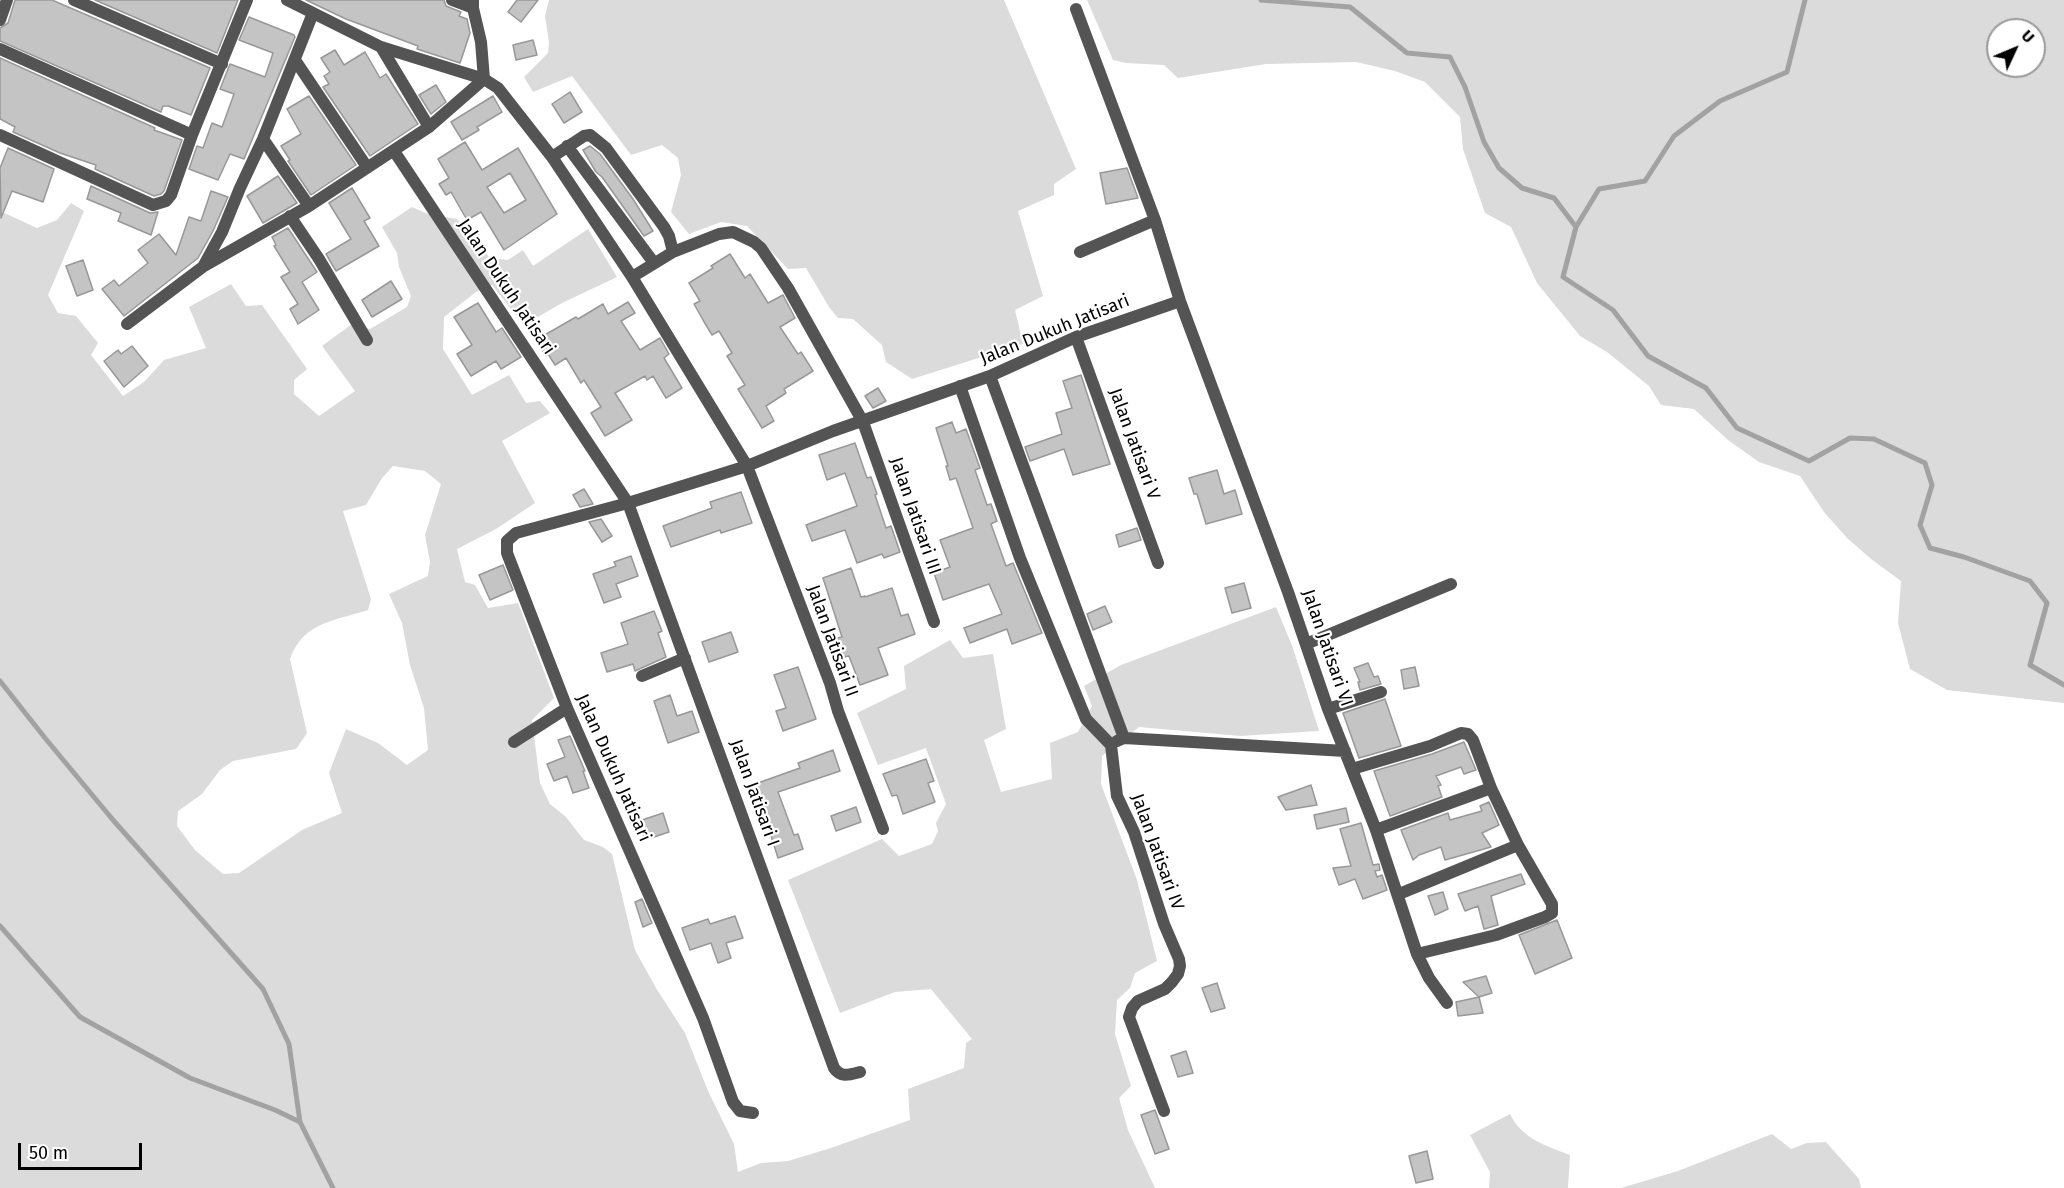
<!DOCTYPE html>
<html>
<head>
<meta charset="utf-8">
<style>
	body { margin:0 }
	#map { position:relative; width:2064px; height:1188px; overflow:hidden; background:#fff; font-family:"Fira Sans",sans-serif }
	canvas { display:block }
	.north { position:absolute; left:1986px; top:18px; width:60px; height:60px; box-sizing:border-box; background:#fff; border:2px solid #999; border-radius:50%; rotate:46deg; font-size:16px; font-weight:700; line-height:24px; text-align:center; color:#000 }
	.north::after { content:''; display:block; margin:auto; width:21px; height:27px; background:#000; clip-path:polygon(50% 0,100% 100%,50% 72%,0 100%) }
	.scale { position:absolute; left:18px; top:1143px; width:124px; height:27px; box-sizing:border-box; border:3px solid #000; border-top:0; padding-left:8px; font-size:18px; line-height:21px; white-space:nowrap; color:#000; -webkit-text-stroke:4px #fff; paint-order:stroke }
</style>
</head>
<body>
<div id="map">
<canvas width="2064" height="1188"></canvas>
<div class="north">U</div>
<div class="scale">50 m</div>
</div>
<script>
const ctx = document.querySelector('canvas').getContext('2d');
ctx.lineJoin = 'round';
function fill(path, color) { ctx.fillStyle = color; ctx.fill(path, 'evenodd'); }
function strokePath(path, color, width, dash) { ctx.strokeStyle = color; ctx.lineWidth = width; ctx.lineCap = dash ? 'butt' : 'round'; ctx.setLineDash(dash || []); ctx.stroke(path); }
function label(font, color, halo, rows, align = 'center') {
  ctx.font = font + ' "Fira Sans",sans-serif'; ctx.lineWidth = 4.5; ctx.setLineDash([]); ctx.textBaseline = 'middle'; ctx.strokeStyle = halo; ctx.fillStyle = color; for (const [text, x, y, turn = 0] of rows) {
    ctx.save(); ctx.translate(x, y); ctx.rotate((+turn || 0) * Math.PI / 180); ctx.textAlign = isNaN(turn) ? turn : align; if (halo) ctx.strokeText(text, 0, 0); ctx.fillText(text, 0, 0); ctx.restore();
  }
}
const green = new Path2D(`
	M549,0H1004L1076,169L1054,184V195L1018,211L1043,296L1015,310L1023,344L912,379L886,362L882,345L853,319L838,318L829,307L806,268L788,269L747,226L721,222L689,234L671,212L681,175L678,158L662,145L631,155L572,76L533,92L524,77L548,53L549,42L545,16Z
	M1087,0H2064V703L1947,690L1910,669L1898,623L1901,581L1871,559L1847,538L1824,512L1800,476L1759,462L1728,440L1694,409L1661,405L1649,386L1607,352L1580,336L1537,283L1511,227L1485,213L1463,149L1460,117L1425,82L1395,71L1356,62L1266,64L1178,78L1164,65L1126,63L1113,60ZM1998,30H2034V66H1998Z
	M71,203L84,211L48,295L58,313L76,316L98,343L91,355L123,396L144,382L164,360L206,348L189,307L231,284L246,306L262,305L307,369L294,380V394L319,416L355,391L322,346L352,324L370,329L407,307L411,296L399,267L397,253L382,227L412,207L428,214L457,219L490,258L508,260L523,250L533,266L588,229L617,277L562,303L524,325L492,285L476,292L444,317L443,349L472,395L509,375L526,403L540,401L550,413L502,441L535,503L496,529L457,549L465,582L475,585L488,608L518,603L554,698L532,720L540,783L550,804L566,817L584,840L603,847L612,854L635,950L656,988L685,1033L708,1091L734,1144L738,1172L761,1163L788,1161L831,1148L910,1120L908,1089L964,1068L966,1043L972,1039L931,989L895,992L840,1013L788,880L882,839L899,856L932,844L938,831L936,823L946,804L926,748L878,765L857,713L906,689L904,666L950,640L963,658L993,654L1006,729L984,740L1001,792L1052,779L1050,743L1078,732L1092,706L1084,686L1121,665L1276,607L1293,648L1319,731L1240,736L1139,727L1102,756L1101,784L1137,880L1157,961L1135,973L1130,988L1117,1000L1115,1034L1131,1086L1119,1098L1128,1130L1155,1188H0V211L37,228L57,220ZM393,466L425,471L441,484L425,535L430,562L428,576L389,594L402,623L410,665L424,708L428,750L407,765L378,743L346,729L329,773L342,813L302,830L239,873L223,874L195,850L177,826L178,811L202,794L220,770L233,761L296,749L307,733L290,659C292,653 295,647 299,642C314,621 345,618 368,610L371,599L343,511L366,505L382,478Z
	M1510,1114C1522,1139 1545,1145 1570,1155L1568,1188H1489L1490,1172L1470,1135Z
	M1772,1134L1791,1149L1807,1143L1826,1142L1859,1179L1861,1188H1621L1678,1171Z`);
const stream = new Path2D(`
	M1261,0L1350,7L1407,53L1450,57L1465,87L1484,142L1499,168L1522,188L1554,198L1576,227L1563,277L1613,310L1648,356L1706,388L1737,428L1809,461L1850,438L1874,439L1925,463L1932,485L1920,525L1930,548L1964,557L2030,581L2047,603L2030,665L2064,685
	M1576,227L1599,189L1645,181L1674,136L1720,101L1787,72L1805,0
	M0,681L45,738L113,820L263,989L289,1044L300,1122L333,1188
	M0,926L80,1017L190,1078L275,1110L300,1122`);
const building = new Path2D(`
	M15,0H52L210,68L191,115L168,106H163L161,112L0,41V28L8,23Z
	M95,0H238L217,53Z
	M306,0H444L446,6L461,12L459,16L467,19L470,33L460,63L417,49L418,46L346,19Z
	M517,0H538L521,22L508,12Z
	M249,17L294,35L295,37L244,159L230,154L218,180L189,169L197,146L203,148L212,123L222,127L234,94L220,89L230,64L265,77L273,53L239,40Z
	M533,40L537,55L516,60L513,45Z
	M335,50L344,65L365,52L380,78L386,74L418,124L370,156L323,87L329,84L324,76L330,72L321,58Z
	M0,58L155,128L154,130L182,140L164,191L161,194L154,196L97,170L95,169L96,165L60,153L13,132L15,127L0,119Z
	M436,85L446,102L431,114L419,95Z
	M570,92L582,112L564,123L552,104Z
	M309,96L356,165L311,195L288,161L290,160L281,146L301,134L287,109Z
	M493,96L502,112L477,127L479,130L462,140L451,122Z
	M465,142L482,170L518,148L557,214L504,250L481,212L467,220L451,192L446,195L439,184L449,178L438,159ZM510,173L526,200L504,213L487,187Z
	M590,146L600,154L633,199L653,231L644,236L602,177L596,172L583,150Z
	M8,148L54,169L43,202L12,191L1,218L0,168Z
	M1127,168L1138,198L1106,204L1100,173Z
	M278,176L297,203L263,223L247,196Z
	M91,186L150,213L158,212L151,235L118,221L121,213L87,199Z
	M352,188L370,218L364,221L379,246L336,271L326,254L351,239L329,203Z
	M211,191L228,197L213,231L198,258L124,316L102,289L114,280L119,286L148,263L138,250L159,234L176,255L189,217L201,221Z
	M288,228L317,272L302,282L319,310L298,324L290,309L298,304L281,277L290,272L274,246L276,245L272,237Z
	M730,254L745,278L750,274L768,303L783,295L795,318L780,327L798,354L801,352L813,371L784,389L786,393L766,406L774,421L762,428L738,389L745,385L727,356L732,353L719,331L712,335L703,320L694,304L700,301L689,283L713,268L711,266Z
	M83,260L93,290L77,296L66,266Z
	M391,281L402,299L372,317L362,300Z
	M628,302L635,313L621,321L640,350L660,338L669,354L664,358L682,388L666,398L653,376L647,380L645,376L615,393L632,420L605,436L591,413L601,407L584,380L581,383L566,358L555,365L548,354L546,356L536,340L576,317L578,319L603,304L608,314Z
	M478,303L496,332L502,328L521,357L501,369L496,361L471,376L457,354L472,345L454,317Z
	M132,346L148,366L124,387L104,361L118,350L121,354Z
	M1081,375L1110,464L1073,475L1064,449L1030,461L1025,447L1062,434L1056,413L1072,408L1063,381Z
	M878,388L886,401L873,408L865,396Z
	M952,422L956,433L966,429L980,468L975,470L987,505L991,504L997,521L991,524L1006,566L1013,563L1042,633L1012,644L1007,629L970,643L964,628L1002,614L989,584L943,600L934,573L950,567L940,540L973,528L956,478L950,480L946,466H948L936,428Z
	M855,443L867,478L871,477L877,494L875,495L886,528L891,526L900,552L884,558L882,554L857,563L845,530L812,541L806,525L857,506L845,473L827,480L819,455Z
	M1217,470L1224,494L1235,490L1242,514L1206,524L1197,494H1194L1189,478Z
	M584,489L593,504L580,507L573,495Z
	M741,492L752,523L721,533L720,530L671,547L663,526L712,508L710,502Z
	M601,519L612,536L602,542L589,522Z
	M1137,528L1141,540L1119,547L1116,535Z
	M631,556L638,576L616,584L621,597L604,603L593,574L616,566L614,562Z
	M503,565L513,590L490,600L479,575Z
	M851,568L861,597L865,596V597L892,588L901,616L908,614L915,634L878,648L888,675L860,685L849,656L844,657L837,638L842,637L823,578Z
	M1244,583L1251,608L1232,613L1225,588Z
	M1105,606L1112,622L1093,630L1087,614Z
	M654,611L662,631L658,633L666,657L635,671L633,664L607,672L601,653L628,644L621,623Z
	M731,632L738,652L709,662L702,642Z
	M1368,663L1374,677L1378,676L1381,684L1360,690L1358,682H1360L1354,668Z
	M798,667L816,719L783,731L776,711L786,708L774,675Z
	M1415,667L1419,686L1404,689L1401,670Z
	M670,695L677,716L692,711L699,732L668,743L654,701Z
	M1385,699L1401,746L1359,758L1343,713Z
	M570,736L585,771H583L589,788L573,793L567,776L554,781L547,764L565,757L558,740Z
	M1464,742L1476,770L1464,774L1461,767L1436,776L1441,785L1438,786L1442,797L1390,816L1374,771L1432,754Z
	M833,750L840,771L778,792L794,835L798,834L803,849L778,858L766,820L768,819L755,784L800,768L798,763Z
	M926,759L934,781L928,783L935,802L903,814L897,795L892,796L883,774Z
	M1311,785L1317,805L1286,810L1278,797Z
	M1489,802L1499,825L1482,833L1491,847L1445,860L1441,847L1419,855L1413,860L1401,830L1448,813L1450,820L1482,811L1480,806Z
	M856,807L861,822L836,831L831,816Z
	M1346,808L1349,822L1317,829L1314,815Z
	M663,813L669,832L645,840L639,821Z
	M1361,823L1373,865L1379,864L1380,870L1375,871L1377,877L1382,875L1387,890L1363,899L1355,879L1339,885L1333,868L1351,866L1340,829Z
	M1521,874L1525,884L1491,896L1498,925L1484,929L1478,906L1465,911L1458,894Z
	M1443,892L1448,909L1435,915L1428,896Z
	M642,899L652,923L643,927L635,902Z
	M735,916L743,938L726,943L731,958L718,963L711,943L690,950L682,928L708,919L710,924Z
	M1557,920L1572,958L1535,974L1519,935Z
	M1486,976L1492,993L1479,997L1463,982Z
	M1217,983L1225,1008L1211,1012L1202,988Z
	M1479,997L1483,1013L1458,1016L1456,1002Z
	M1186,1051L1193,1073L1178,1077L1171,1056Z
	M1155,1110L1169,1149L1155,1154L1141,1115Z
	M1427,1151L1433,1179L1416,1183L1409,1156Z`);
const street = new Path2D(`
	M74,0L222,64
	M287,0L381,47L484,79L498,88L552,157L632,277L747,466L830,683L838,711L883,829
	M452,0L473,8
	M473,0V8L481,42L484,79
	M1076,9L1155,220L1180,301L1288,592L1328,709L1376,830L1417,954L1429,978L1447,1003
	M0,20L7,0
	M381,47L429,127
	M0,49L192,135
	M295,60L367,167
	M0,135L153,205L166,201L171,195L192,135L247,0
	M263,139L309,206
	M567,146L654,263
	M394,151L628,503L834,1068C841,1078 849,1075 860,1072
	M552,157L584,136L590,135L606,148L664,227L669,236L673,252
	M290,216L319,259L367,340
	M1080,252L1155,220
	M204,265L222,232L240,188L263,139L313,13
	M632,277L673,252L719,234L733,232L754,242L761,248L788,288L863,422L934,622
	M127,324L204,266L309,206L429,127L484,79
	M1076,337L1158,563
	M990,376L1124,738
	M960,386L1020,558L1086,719L1111,745L1117,796L1134,832L1164,924L1179,959L1180,966L1178,974L1172,982L1165,989L1138,1001L1132,1008L1129,1017L1164,1111
	M1306,644L1451,584
	M642,676L685,658
	M1328,709L1381,692
	M1117,741L1124,738L1345,751
	M514,742L567,708
	M1352,769L1430,746L1461,733L1468,734L1473,740L1491,788L1518,845L1552,904V913L1545,917L1496,935L1417,954
	M1376,830L1491,788
	M1399,894L1518,845
	M753,1113L740,1111L733,1102L703,1018L567,708L507,553V541L516,533L628,503L747,466L833,431L990,376L1076,337L1180,301`);
const streetNames = [
	["Jalan Dukuh Jatisari",506,287,56],
	["Jalan Dukuh Jatisari",1055,330,-22],
	["Jalan Jatisari V",1134,444,70],
	["Jalan Jatisari III",915,516,71],
	["Jalan Jatisari II",832,641,70],
	["Jalan Jatisari VI",1327,648,71],
	["Jalan Dukuh Jatisari",613,768,66],
	["Jalan Jatisari I",754,793,70],
	["Jalan Jatisari IV",1157,852,70]
];
fill(green, '#dbdbdb');
strokePath(stream, '#a2a2a2', 5);
fill(building, '#c4c4c4');
strokePath(building, '#989898', 1.5);
strokePath(street, '#545454', 12);
label('18px', '#000', '#fff', streetNames);
</script>
</body>
</html>
